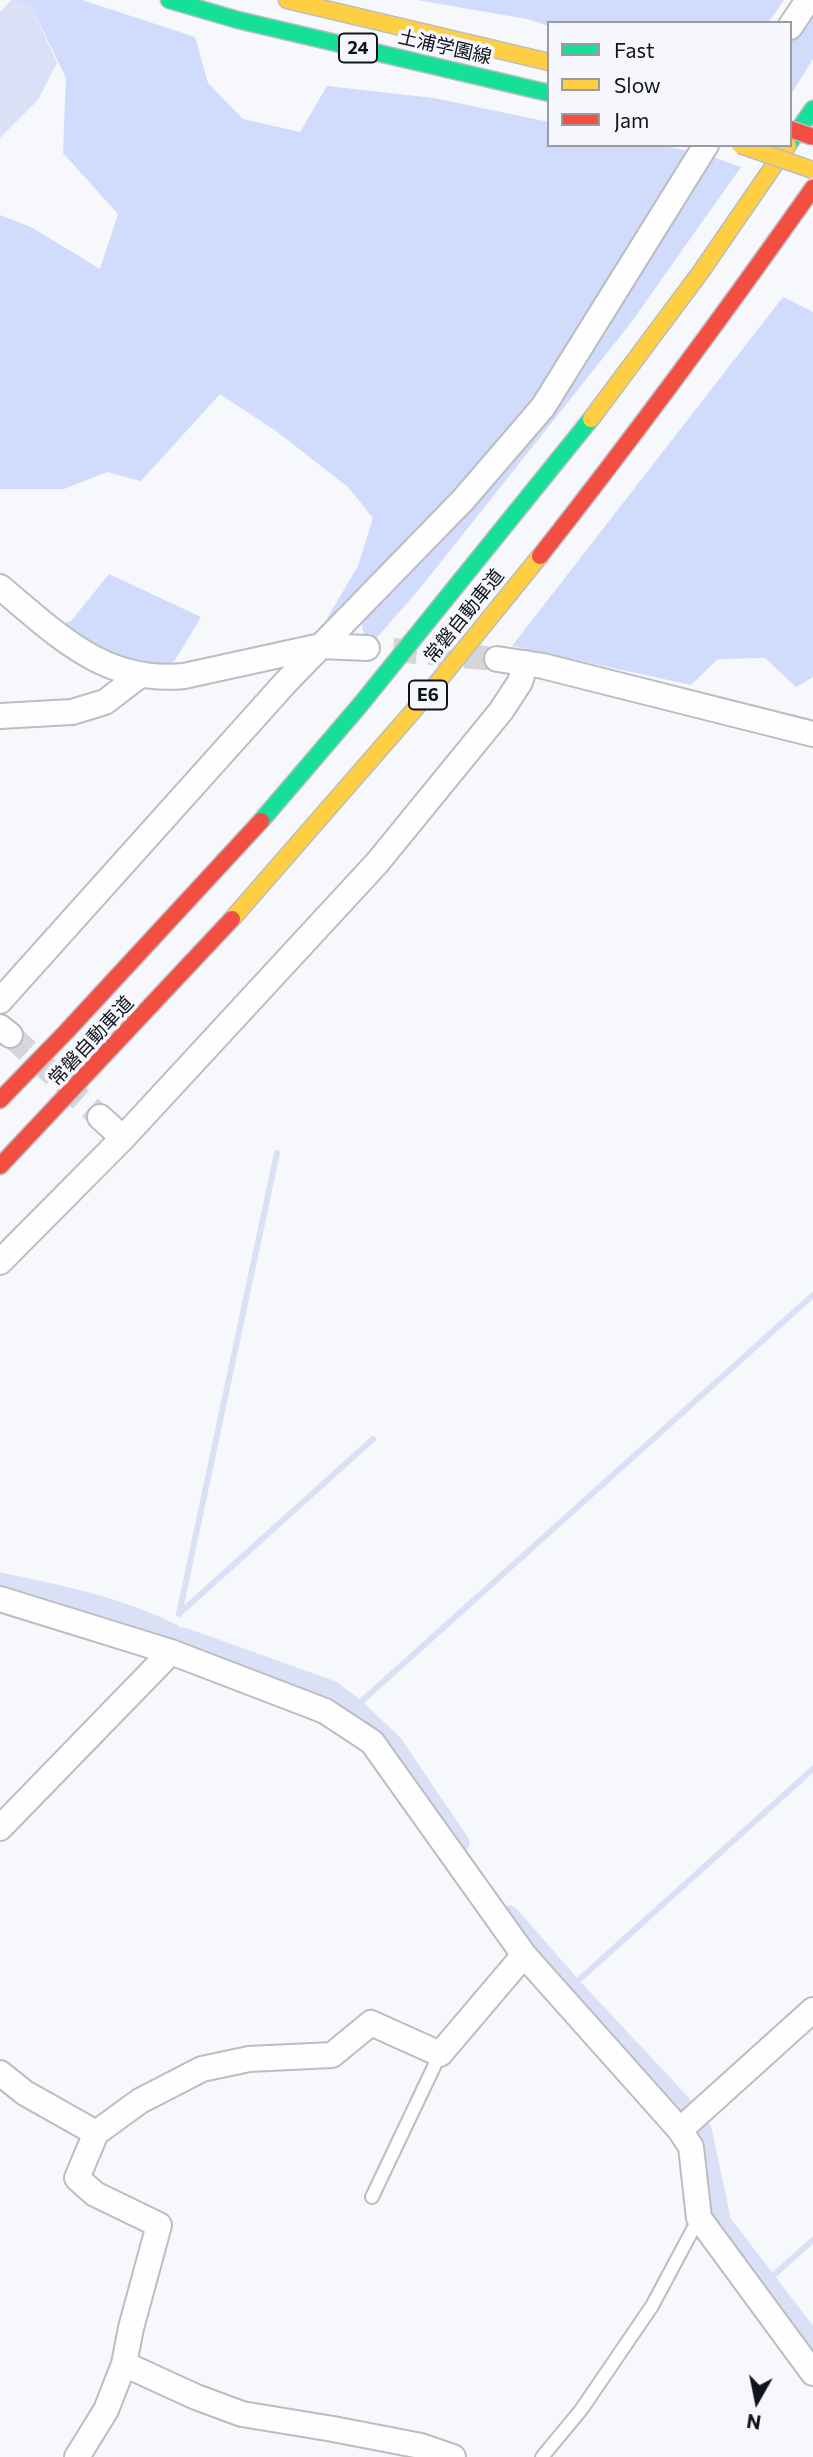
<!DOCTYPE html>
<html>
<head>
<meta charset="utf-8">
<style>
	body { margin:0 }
	#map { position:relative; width:813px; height:2457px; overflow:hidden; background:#f6f8fb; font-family:Commissioner,sans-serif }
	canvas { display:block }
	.legend { position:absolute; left:547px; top:21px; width:245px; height:126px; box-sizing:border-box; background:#f5f7fc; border:2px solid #9a9ca2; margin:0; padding:9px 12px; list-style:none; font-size:21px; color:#11131c }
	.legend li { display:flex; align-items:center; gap:14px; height:35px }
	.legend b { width:35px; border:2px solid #9a9ca2 }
	.north { position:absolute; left:722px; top:2366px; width:70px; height:70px; -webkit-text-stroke:5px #f5f7fc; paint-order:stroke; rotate:189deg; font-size:19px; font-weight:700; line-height:28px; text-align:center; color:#11131c }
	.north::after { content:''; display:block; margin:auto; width:24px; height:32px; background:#11131c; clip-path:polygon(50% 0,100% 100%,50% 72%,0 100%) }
</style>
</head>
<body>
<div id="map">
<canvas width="813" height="2457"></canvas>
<ul class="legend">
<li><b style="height:9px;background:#16e098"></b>Fast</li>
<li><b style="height:9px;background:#ffcf43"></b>Slow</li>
<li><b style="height:9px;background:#f24e42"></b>Jam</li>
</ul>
<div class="north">N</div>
</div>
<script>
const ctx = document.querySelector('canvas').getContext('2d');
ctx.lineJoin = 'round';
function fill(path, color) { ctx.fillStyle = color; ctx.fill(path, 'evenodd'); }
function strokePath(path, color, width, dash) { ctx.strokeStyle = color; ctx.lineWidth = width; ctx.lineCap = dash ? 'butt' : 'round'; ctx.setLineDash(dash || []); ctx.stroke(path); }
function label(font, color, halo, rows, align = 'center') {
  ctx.font = font + ' Commissioner,"Noto Sans JP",sans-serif'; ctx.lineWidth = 7; ctx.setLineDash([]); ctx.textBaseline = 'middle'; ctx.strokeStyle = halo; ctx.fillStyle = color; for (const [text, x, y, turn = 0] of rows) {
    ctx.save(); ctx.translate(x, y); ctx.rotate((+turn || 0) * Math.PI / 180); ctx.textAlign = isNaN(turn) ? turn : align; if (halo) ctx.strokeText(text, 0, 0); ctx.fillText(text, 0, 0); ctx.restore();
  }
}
const green = new Path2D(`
	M10,0H82L195,37L208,83L243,119L300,132L327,86L434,98L549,122V145H661L688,151L532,402L405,548L325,622L358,566L373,518L348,487L276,431L220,394L141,481L107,472L64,489H0V215L31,227L100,269L118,214L63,153L66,78L30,4Z
	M417,0H784L768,23H549V26L527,19Z
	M813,8V59L790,96V41Z
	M710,156L741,167L630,324L421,587L373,642L365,639L361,622L546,418Z
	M783,297L813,312V677L796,687L765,658L718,659L691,685L512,646Z
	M109,574L201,617L175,660L169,666L122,660L106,655L60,624L71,621Z`);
const water = new Path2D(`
	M11,0L30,4L57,63L38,100L0,138V12Z`);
const stream = new Path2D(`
	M179,1614L277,1153
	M179,1614L373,1439
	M354,1708L813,1295
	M571,1987L813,1769
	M766,2282L813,2240`);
const canal = new Path2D(`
	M0,1583C59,1595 117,1607 172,1634
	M183,1638L331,1691L354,1708L393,1745L459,1843
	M509,1916L571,1987L684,2108
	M701,2129L721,2223L813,2343`);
const streetTunnel = new Path2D(`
	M393,650L497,659
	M10,1035L100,1117`);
const lane = new Path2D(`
	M372,2197L440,2054
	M542,2457L581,2410L652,2306L699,2218`);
const street = new Path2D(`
	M790,27L808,0
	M0,587C58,635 104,684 184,676L321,646L367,648
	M497,659L543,666L813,734
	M0,716L72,712L105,702L139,676
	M0,1001L286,682L463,500L543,407L706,145
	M0,1027L10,1035
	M100,1117L123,1138
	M0,1262L123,1138L377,863L501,711L520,682L526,663
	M0,1599L171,1652L325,1711L372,1742L524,1955L680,2130L691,2147L699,2218L813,2373
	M0,1828L171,1652
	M0,2073L25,2093L96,2133
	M680,2130L813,2010
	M124,2364L196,2397L242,2414L333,2429L421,2446L453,2457
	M77,2457L106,2410L124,2364L131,2328L159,2225L95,2194L77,2178L96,2133L140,2101L202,2069L249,2059L332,2055L371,2023L440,2054L524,1955`);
const fast = new Path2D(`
	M169,0L238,20L549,93
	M790,142L813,109
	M261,821L361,704L591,419`);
const slow = new Path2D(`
	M287,0L549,62
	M591,419L700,273L788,145
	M232,919L428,694L540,556`);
const jam = new Path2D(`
	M540,556C635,435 725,313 813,188
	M0,1100L66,1032L261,821
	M0,1166L232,919`);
const slowBridge = new Path2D(`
	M740,145L813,170`);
const jamBridge = new Path2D(`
	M790,129L813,137`);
const shields = [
	[358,48,38],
	[428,695,38]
];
const shieldNames = [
	["24",358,48],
	["E6",428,695]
];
const streetNames = [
	["土浦学園線",445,47,13],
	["常磐自動車道",464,616,-51],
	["常磐自動車道",91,1041,-47]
];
fill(green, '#d1dbfc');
fill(water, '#dae1f6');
strokePath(stream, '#dae1f6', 6);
strokePath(canal, '#dae1f6', 21);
strokePath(streetTunnel, '#d4d6da', 24, [24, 12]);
strokePath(lane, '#bbbdc3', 16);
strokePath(street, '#bbbdc3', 28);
strokePath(fast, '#bbbdc3', 19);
strokePath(slow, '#bbbdc3', 19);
strokePath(jam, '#bbbdc3', 19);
strokePath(lane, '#fefefe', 12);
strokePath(street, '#fefefe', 24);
strokePath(fast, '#16e098', 16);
strokePath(slow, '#ffcf43', 16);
strokePath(jam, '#f24e42', 16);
strokePath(slowBridge, '#bbbdc3', 19, []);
strokePath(jamBridge, '#bbbdc3', 19, []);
strokePath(slowBridge, '#ffcf43', 16);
strokePath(jamBridge, '#f24e42', 16);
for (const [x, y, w] of shields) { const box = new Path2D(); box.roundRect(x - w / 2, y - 14.5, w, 29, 5); ctx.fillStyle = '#f5f7fc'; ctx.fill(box); strokePath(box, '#11131c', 2); }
label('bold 18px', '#11131c', null, shieldNames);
label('19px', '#11131c', '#f5f7fc', streetNames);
</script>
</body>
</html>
